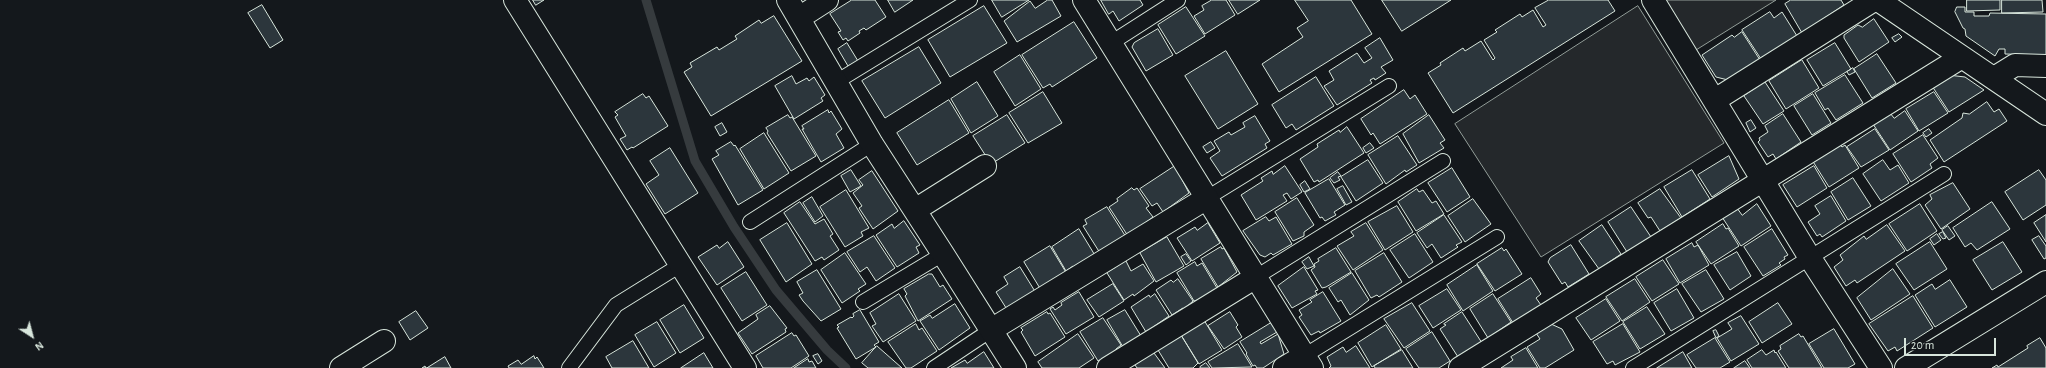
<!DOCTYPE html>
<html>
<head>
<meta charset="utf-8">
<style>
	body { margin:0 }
	#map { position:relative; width:2046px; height:368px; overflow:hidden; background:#14181c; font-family:"Alegreya Sans",sans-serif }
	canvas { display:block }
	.north { position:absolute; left:12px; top:316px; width:40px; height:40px; -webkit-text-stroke:3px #14181c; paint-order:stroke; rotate:144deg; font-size:11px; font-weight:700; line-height:16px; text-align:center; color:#d8e6dc }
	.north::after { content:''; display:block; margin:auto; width:14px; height:18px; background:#d8e6dc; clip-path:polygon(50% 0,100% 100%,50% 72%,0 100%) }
	.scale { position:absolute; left:1904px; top:338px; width:92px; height:18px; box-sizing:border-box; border:2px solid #d8e6dc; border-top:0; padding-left:5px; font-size:12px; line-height:14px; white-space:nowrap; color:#d8e6dc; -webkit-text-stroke:3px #14181c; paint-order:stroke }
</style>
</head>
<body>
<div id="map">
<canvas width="2046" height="368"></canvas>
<div class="north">N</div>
<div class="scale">20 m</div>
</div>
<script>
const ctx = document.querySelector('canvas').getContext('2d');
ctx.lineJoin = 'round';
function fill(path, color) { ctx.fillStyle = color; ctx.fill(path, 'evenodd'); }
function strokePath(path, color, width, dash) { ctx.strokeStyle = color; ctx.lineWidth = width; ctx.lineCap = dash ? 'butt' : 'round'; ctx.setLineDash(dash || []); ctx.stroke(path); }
const parking = new Path2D(`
	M1664,0H1776L1696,50Z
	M1638,6L1724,143L1541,257L1455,124Z`);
const stream = new Path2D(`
	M646,0L695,161L734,227L776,290L827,350L846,368`);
const building = new Path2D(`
	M533,0H544L536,5Z
	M852,0H875L886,17L866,30L864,28L859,31L860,33L848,41L846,38L843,40L838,32L841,31L830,14Z
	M888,0H913L895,12Z
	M992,0H1029L1002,17Z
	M1048,0H1052L1061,16L1017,42L1004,21L1030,1L1035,8Z
	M1101,0H1140L1143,5L1119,21L1113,11L1109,14Z
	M1212,0H1226L1235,15L1205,34L1194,16L1204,10L1202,6Z
	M1229,0H1260L1238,14Z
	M1295,0H1351L1372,34L1279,92L1262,64L1303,37L1297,28L1308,21Z
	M1382,0H1451L1402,31Z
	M1549,0H1608L1615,11L1453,113L1428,73L1441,65L1440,63L1463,48L1465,51L1481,41L1493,60L1495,58L1484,40L1497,32L1495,30L1520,14L1522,17L1533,10L1543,27L1546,25L1535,8Z
	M1791,0H1841L1844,5L1802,33L1785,4Z
	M1967,0H2000V10L1967,11Z
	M2002,0H2042L2043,12L2002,13Z
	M262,5L283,40L270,48L248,13Z
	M984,6L1007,43L950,77L928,40Z
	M1186,7L1205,36L1176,54L1158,25Z
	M1957,7H1965V12H1974V16H1989L1990,13L2046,14V55L2005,54V49H1999L1995,56L1966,36L1965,29L1963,28L1955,12Z
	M1770,12L1774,18L1782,12L1797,36L1761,59L1742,30Z
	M774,16L802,61L711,116L684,72L692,67L690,63L717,47L719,50L737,39L735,36L759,20L761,23Z
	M1874,19L1889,42L1859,62L1844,38V35L1858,25L1862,27Z
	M1074,22L1097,58L1052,87L1050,84L1043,88L1022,55Z
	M1158,29L1173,55L1146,71L1132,47L1134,43Z
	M1742,32L1760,60L1728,80L1716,77L1702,55L1732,35L1734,37Z
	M1899,34L1902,37L1895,42L1892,38Z
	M1380,38L1393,60L1381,67L1386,73L1375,80L1374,78L1370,80L1372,83L1337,105L1324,86L1334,80L1329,71L1357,53L1364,63L1372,58L1365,48Z
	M847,43L858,61L848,66L838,49Z
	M1835,43L1851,69L1823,86L1807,60Z
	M919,47L941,83L885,118L862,81Z
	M1226,51L1258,104L1218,129L1185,76Z
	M1877,54L1896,83L1872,98L1854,69Z
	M1020,55L1041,89L1015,106L994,72Z
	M1802,60L1819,88L1786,109L1769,81Z
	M1853,68L1855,72L1849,75L1847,72Z
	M1845,75L1863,103L1836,120L1828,108L1825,110L1815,93Z
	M1948,75L1965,77L1984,90L1949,112L1932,86Z
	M792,76L796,84L807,78L809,81L814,77L825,95L821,98L823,101L794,119L775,86Z
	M1316,77L1334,106L1296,130L1292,124L1286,128L1272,105Z
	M977,82L998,116L971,133L951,99Z
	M1765,82L1784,111L1763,124L1744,96Z
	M1404,90L1410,99L1415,95L1427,114L1380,144L1373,133L1371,135L1361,119Z
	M1043,92L1062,123L1028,143L1009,113Z
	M1934,92L1948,113L1919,131L1906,109Z
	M643,94L646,98L649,96L668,126L633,148L632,147L627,150L620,139L626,136L615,117L618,115L615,112Z
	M1813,94L1831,123L1812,135L1794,106Z
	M949,100L969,133L917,165L897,133Z
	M1987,102L1994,112L1999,109L2007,121L1944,162L1930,140L1962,118L1963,113L1969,114Z
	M828,110L829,113L831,111L842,129L836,134L844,148L821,162L802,129H804L802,126Z
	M1905,111L1918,131L1890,150L1873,124L1890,113L1894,118Z
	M1783,114L1801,142L1776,159L1773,154L1768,157L1758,142L1760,140L1759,138L1768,132L1765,126Z
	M788,115L790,118L792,117L816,156L791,171L767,133L768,131L766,128Z
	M1007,115L1025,143L991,164L973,136Z
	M1429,115L1445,140L1440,143L1444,148L1419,163L1403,134Z
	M1255,116L1270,141L1265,144L1267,148L1222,176L1210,158L1220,151L1214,141L1229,132L1231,135L1245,127L1243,123Z
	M1751,120L1756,128L1750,132L1746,123Z
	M722,123L727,132L720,136L715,127Z
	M1347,127L1364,153L1319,182L1318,180L1314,182L1300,159L1318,147L1317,144L1339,130L1340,132Z
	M1875,129L1889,150L1861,167L1847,147Z
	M1929,129L1932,133L1926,137L1923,133Z
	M764,133L789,173L764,189L740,149Z
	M1923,135L1938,158L1930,164L1932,168L1911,182L1893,154Z
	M1398,136L1417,165L1406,172L1405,170L1386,184L1368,155Z
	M731,142L734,146L735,145L763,190L738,205L712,159L719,155L716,151Z
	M1211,142L1215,148L1207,153L1203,147Z
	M1370,143L1374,148L1366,153L1363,148Z
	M1839,143L1842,147L1845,145L1859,168L1829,187L1812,160Z
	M670,148L698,193L665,214L646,184L659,175L650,161Z
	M1729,156L1739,179L1712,197L1698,175Z
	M1368,160L1383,183L1356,201L1341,177Z
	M1883,160L1890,170L1898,165L1909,183L1881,201L1863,174Z
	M1175,166L1189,193L1163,212L1157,203L1152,206L1140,189Z
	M1285,166L1302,192L1291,199L1287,193L1283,195L1287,201L1256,220L1241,195L1263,181L1261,178L1272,171L1273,174Z
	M1814,166L1827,188L1797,207L1783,185Z
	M1452,168L1470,197L1447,212L1428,183Z
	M851,170L861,186L850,192L841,176Z
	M1692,170L1710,199L1682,217L1664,187Z
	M2039,170L2046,180V205L2023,220L2005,192Z
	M872,171L898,211L873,229L859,208L862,206L853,193L863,185L859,180Z
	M1338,172L1341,176L1338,177L1340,180L1334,183L1330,178Z
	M1853,178L1871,206L1848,220L1831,192Z
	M1329,179L1345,205L1334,212L1336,215L1325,221L1322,217L1320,218L1305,193Z
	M1305,181L1310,189L1304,192L1300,185Z
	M1953,183L1970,209L1941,229L1925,205L1932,199L1930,195Z
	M1343,186L1352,202L1346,205L1337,189Z
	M1132,188L1134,190L1137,188L1149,206L1146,208L1153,217L1128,236L1109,207L1118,201L1117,199Z
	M1417,189L1419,192L1423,190L1432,203L1436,201L1444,214L1416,231L1398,202Z
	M1660,189L1681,218L1660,231L1651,217L1648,218L1638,203Z
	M846,190L869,228L861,232L863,236L845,247L820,207Z
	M1831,196L1846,221L1822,237L1820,234L1817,236L1808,222L1820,214L1815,206Z
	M812,197L823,216L815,222L803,203Z
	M1297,198L1314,225L1304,232V236L1293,241L1275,212Z
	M1473,199L1491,224L1465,242L1448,216Z
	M800,202L815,224L824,219L833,234L830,236L839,250L824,260L822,257L815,261L784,213Z
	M1992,202L2010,229L1977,250L1971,243L1965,247L1953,228Z
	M1757,204L1771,226L1741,246L1722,217L1737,208L1742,215Z
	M1920,204L1937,231L1907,251L1889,224Z
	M1397,206L1413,232L1385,250L1368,222Z
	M1107,207L1126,237L1100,253L1083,226L1087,224L1085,220Z
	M1631,207L1651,237L1627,252L1608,222Z
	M1444,215L1462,242L1456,245L1458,247L1441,258L1432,244L1427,248L1417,233Z
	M2046,215V242L2034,223Z
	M1266,217L1269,221L1276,217L1292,244L1273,255L1271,253L1265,257L1260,255L1243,231Z
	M904,221L920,245L916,247L919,253L897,267L876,235L892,224L894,228Z
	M787,223L812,264L786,282L760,240Z
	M1208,223L1220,243L1192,261L1177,238L1195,227L1197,230Z
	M1366,223L1383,250L1353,270L1337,246L1354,236L1351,232Z
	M1723,224L1726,229L1728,228L1739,246L1711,264L1696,242Z
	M1602,225L1621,254L1599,269L1579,241Z
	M1887,225L1905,251L1857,283L1855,280L1846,286L1834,267L1843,260L1840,255L1864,236L1866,239Z
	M1948,226L1955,236L1949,240L1942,230Z
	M1079,229L1096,257L1075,269L1073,266L1066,271L1052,247Z
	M1772,229L1788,255L1784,257L1785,259L1779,263L1781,265L1763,276L1744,247Z
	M1943,232L1946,238L1943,239L1939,234Z
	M1415,234L1433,262L1409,278L1390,250Z
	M1937,234L1941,240L1934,245L1930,239Z
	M874,236L895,268L876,281L867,267L860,272L847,252Z
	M2039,236L2046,246V258L2044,259L2032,240Z
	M1167,237L1184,266L1156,282L1140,253Z
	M728,242L744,267L717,285L698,257L717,245L719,248Z
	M1930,242L1947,269L1914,290L1896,264Z
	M2003,242L2022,272L1992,290L1973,260Z
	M1692,243L1694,247L1698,245L1709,265L1680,283L1666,259Z
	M1571,245L1589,274L1568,287L1565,282L1562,284L1548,262L1550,258Z
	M1050,246L1067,274L1041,290L1024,262Z
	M1221,247L1222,249L1224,248L1237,272L1218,287L1201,259Z
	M1336,248L1351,272L1326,287L1322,288L1311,270L1315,267L1314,264L1319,261L1318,259Z
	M1502,248L1504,251L1506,249L1522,274L1495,291L1477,264Z
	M1737,252L1751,276L1730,290L1714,265Z
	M845,253L866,284L858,289L860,291L842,303L821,270Z
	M1384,253L1402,282L1379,297L1377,295L1371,298L1355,271Z
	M1186,254L1191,261L1186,265L1181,257Z
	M1309,257L1314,266L1307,269L1302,262Z
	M1663,260L1679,284L1652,301L1636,277Z
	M1126,261L1131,271L1143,264L1154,281L1134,296L1133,294L1124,300L1107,273Z
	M1195,262L1197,266L1202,263L1217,288L1198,300L1194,301L1177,273Z
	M1477,265L1493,291L1463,311L1447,285Z
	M1020,267L1036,293L1008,311L996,292L1008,284L1004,277Z
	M1304,267L1318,290L1315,291L1317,294L1292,308L1278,286Z
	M1893,269L1910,294L1871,320L1857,298Z
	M817,270L841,309L821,321L803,301L799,295L803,293L797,282Z
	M1706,270L1724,299L1701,312L1682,284Z
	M746,272L767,305L742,321L721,288Z
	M1352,273L1369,300L1350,315L1341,300L1338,302L1329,288Z
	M929,274H932L940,287L943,285L952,299L918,321L905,296L907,294L904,289Z
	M1531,278L1541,294L1536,298L1541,305L1513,323L1498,299Z
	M1178,279L1193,301L1184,309L1183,308L1172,315L1156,290L1171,280L1173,282Z
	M1635,279L1650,302L1622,321L1606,297Z
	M1950,280L1967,307L1935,327L1915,295L1932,284L1935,289Z
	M1113,284L1124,301L1099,317L1087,300Z
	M1447,289L1461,310L1433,328L1419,306Z
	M1677,289L1694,318L1671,331L1654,303Z
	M1079,292L1094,317L1066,334L1050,309L1053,307L1055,310L1062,305L1061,303Z
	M1323,292L1341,321L1320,333L1319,331L1311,335L1299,317L1302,315L1299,310L1312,302L1310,300Z
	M899,294L916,321L883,342L872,326L876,324L870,313Z
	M1155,294L1169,316L1146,332L1131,307L1149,295L1150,297Z
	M1493,294L1511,322L1488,338L1470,309Z
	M1913,296L1933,328L1897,351L1895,347L1888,351L1869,324Z
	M1606,299L1620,321L1591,340L1576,318Z
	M1412,303L1430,331L1404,348L1384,319Z
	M1778,303L1792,324L1762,343L1749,322Z
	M955,304L970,328L939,350L920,321L930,315L932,318Z
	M684,305L704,338L680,353L660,320Z
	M770,306L787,328L785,329L786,332L752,354L738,333L758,319L756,315Z
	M1647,307L1665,334L1640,349L1623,322Z
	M860,310L879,342L874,345L876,347L856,359L837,328L839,327L837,325L851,317L852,318L854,316L853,314Z
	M1125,310L1141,336L1123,347L1107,320Z
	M416,311L428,328L410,340L399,322Z
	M1047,312L1048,314L1050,313L1065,337L1035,356L1021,332L1023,330L1021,328Z
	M1230,312L1238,325L1236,327L1242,337L1224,349L1208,326Z
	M1462,312L1482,343L1458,357L1440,329L1446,325L1444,324Z
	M1741,316L1759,344L1731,361L1717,338L1732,329L1728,323Z
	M1103,318L1121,345L1116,349V351L1098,361L1080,332Z
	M1204,320L1222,350L1199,364L1181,335Z
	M657,322L676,353L654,367L635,335Z
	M1271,323L1277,332L1260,342L1261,344L1278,334L1284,354L1263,368H1257L1255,365L1253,366L1246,354L1247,353L1240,342Z
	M916,324L919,330L922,328L937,351L911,368H906L888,342Z
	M1551,324L1562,329L1574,350L1545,368H1540L1527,347L1540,339L1536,333Z
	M1623,324L1640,352L1615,365L1613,361L1607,364L1593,342Z
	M1386,325L1401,349L1372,367L1358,343Z
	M1834,329L1855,364L1848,368H1824L1809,344Z
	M1716,330L1719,336L1716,338L1713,331Z
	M1432,332L1450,361L1439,368H1419L1406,349Z
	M792,333L794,336L796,335L809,356L791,368H763L756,356Z
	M1078,334L1094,358L1079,368H1042L1038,362Z
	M1799,334L1801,337L1803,336L1822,368H1789L1778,351L1781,349L1780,346Z
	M1181,335L1198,363L1193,368H1169L1158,350Z
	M1715,338L1730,362L1720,368H1696L1687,355Z
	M2040,338L2046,348V368H1992L1997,365L1998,367L2028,348L2027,346Z
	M633,341L649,368H612L606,357Z
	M1238,344L1252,367L1212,368L1208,362Z
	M877,346L902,368H868L862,363Z
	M1356,346L1370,368H1329L1331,366L1327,357L1343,347L1346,352Z
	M1526,348L1538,368H1501L1513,360L1511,357Z
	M1402,350L1413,368H1375L1374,366Z
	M1762,350L1766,355L1774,350L1775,353L1776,352L1786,368H1752L1747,360Z
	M984,352L994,368H951L965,360L967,363Z
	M1683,352L1692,368H1657Z
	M704,353L713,368H681Z
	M1154,353L1165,368H1137L1135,365Z
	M818,354L822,361L818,364L813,356Z
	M534,356L535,359L537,357L544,368H509L508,366L518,360L521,364Z
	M445,357L451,368H422L425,366L426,368Z
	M808,359L809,362L812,361L816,368H794Z
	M1745,361L1750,368H1734Z
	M1206,363L1210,368H1200V367Z`);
const service = new Path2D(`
	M1111,43L1178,0
	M836,82L970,0
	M1207,198L1389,86
	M750,222L872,144
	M1256,277L1443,161
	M863,302L943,254
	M1304,356L1497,237
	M569,368L616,305L682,264
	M934,368L991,330
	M1633,368L1944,174`);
const minor = new Path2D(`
	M515,0L745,368
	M788,0L872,144L943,254L1015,368
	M1084,0L1312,368
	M1653,0L1810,258L1881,368
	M1878,0L2046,114
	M799,18L827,0
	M1994,78L2015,65L2046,66
	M1715,100L1874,0
	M915,210L985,166
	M991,330L1207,198
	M341,368L384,341
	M1108,368L1256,277
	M1284,368L1304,356
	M1460,368L1962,57
	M1906,368L2046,282`);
fill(parking, '#24282b');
strokePath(parking, '#939e99', 1);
strokePath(stream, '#363b3e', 9);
fill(building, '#2c363c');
strokePath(building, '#d8e6dc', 1);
strokePath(service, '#d8e6dc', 16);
strokePath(minor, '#d8e6dc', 24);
strokePath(service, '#14181c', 14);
strokePath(minor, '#14181c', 22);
</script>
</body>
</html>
